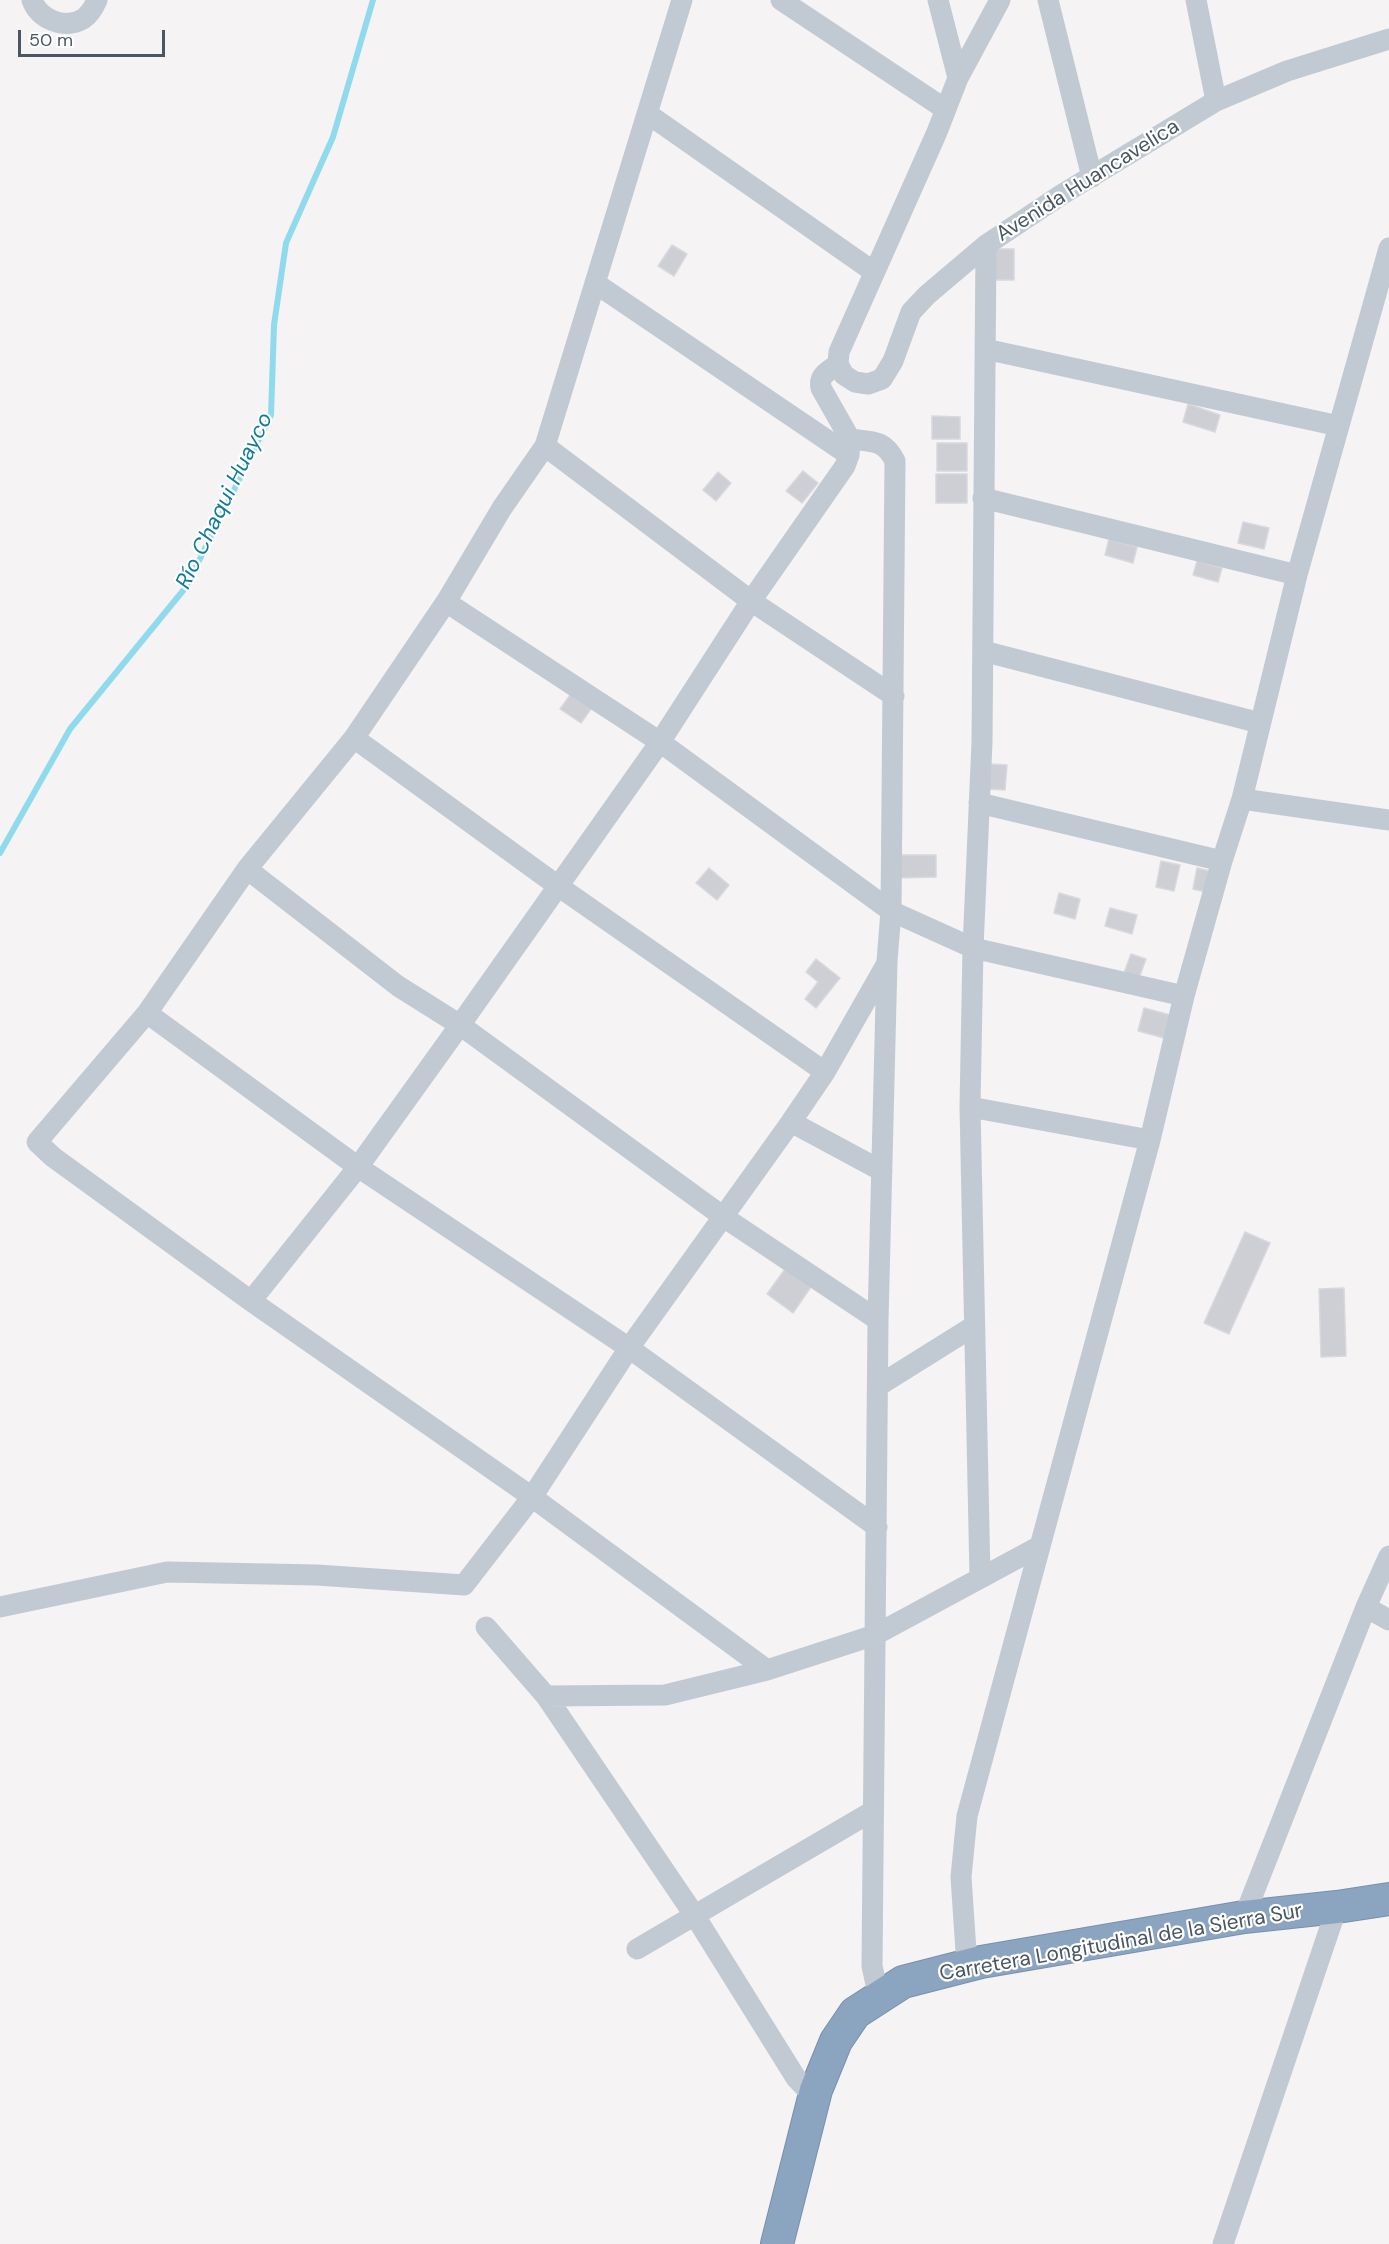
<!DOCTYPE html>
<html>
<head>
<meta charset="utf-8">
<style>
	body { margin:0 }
	#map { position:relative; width:1389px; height:2244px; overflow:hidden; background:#f5f3f3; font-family:"DM Sans",sans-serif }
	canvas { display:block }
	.scale { position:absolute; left:18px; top:30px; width:147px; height:27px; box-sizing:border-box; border:3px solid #4a5661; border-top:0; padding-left:8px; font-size:18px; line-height:21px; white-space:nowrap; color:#4a5661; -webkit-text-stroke:4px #fff; paint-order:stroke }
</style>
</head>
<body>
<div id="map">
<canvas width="1389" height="2244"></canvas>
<div class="scale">50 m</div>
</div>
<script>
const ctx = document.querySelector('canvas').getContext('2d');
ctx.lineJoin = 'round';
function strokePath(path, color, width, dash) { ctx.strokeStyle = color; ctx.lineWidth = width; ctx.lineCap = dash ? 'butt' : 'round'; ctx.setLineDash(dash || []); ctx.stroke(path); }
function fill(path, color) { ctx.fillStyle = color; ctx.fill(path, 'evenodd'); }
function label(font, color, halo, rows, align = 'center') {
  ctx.font = font + ' "DM Sans",sans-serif'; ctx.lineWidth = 4.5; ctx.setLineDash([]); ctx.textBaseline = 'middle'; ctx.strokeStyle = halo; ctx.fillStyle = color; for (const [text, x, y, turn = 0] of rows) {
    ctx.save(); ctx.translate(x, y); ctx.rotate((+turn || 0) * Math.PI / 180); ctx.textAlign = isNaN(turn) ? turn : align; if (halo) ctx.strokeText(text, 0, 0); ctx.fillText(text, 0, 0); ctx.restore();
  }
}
const stream = new Path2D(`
	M0,853L70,729L186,587L271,415L274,325L286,243L333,137L373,0`);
const building = new Path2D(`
	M672,245L687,254L674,276L658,266Z
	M991,249H1014V280H992Z
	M1188,404L1220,415L1215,432L1183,422Z
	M932,416L960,417V439H932Z
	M937,443H967V471H937Z
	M803,471L818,483L802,503L786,491Z
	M718,472L731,483L716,501L703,490Z
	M936,474H967V503H936Z
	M1243,522L1269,528L1264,549L1238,543Z
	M1109,539L1137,547L1133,563L1105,555Z
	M1197,561L1222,568L1218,582L1193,575Z
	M570,695L591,709L581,723L560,709Z
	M991,764L1007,765L1005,790L989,789Z
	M897,855H936V877L898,878Z
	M1161,861L1180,865L1174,891L1156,887Z
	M709,868L729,885L717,900L696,883Z
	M1197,868L1210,871L1206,892L1193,889Z
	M1059,893L1080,899L1075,919L1054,913Z
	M1110,908L1137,915L1132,934L1105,926Z
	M1131,954L1146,959L1139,978L1124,973Z
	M816,959L840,978L816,1008L805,999L818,982L806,972Z
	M1144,1008L1174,1016L1168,1039L1138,1031Z
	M1245,1232L1270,1243L1229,1334L1204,1323Z
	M785,1269L811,1287L793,1313L767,1294Z
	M1344,1288L1346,1356L1321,1357L1319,1289Z`);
const minor = new Path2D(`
	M32,0C39,19 64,30 83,19C90,14 94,7 97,0
	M682,0L545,446L502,508L446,602L354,738L247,869L147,1013L37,1142L53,1157L251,1301L532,1497L767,1670
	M781,0L945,109
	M938,0L958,78
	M1000,0L958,78L937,132L839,352L838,364L844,375L855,382L868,384L882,379L893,361L911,312L927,295L986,245L1061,195L1216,101L1287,71L1389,39
	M1048,0L1092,177
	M1196,0L1216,101
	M648,114L874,272
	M595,283L849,455
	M985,349L1339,426
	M850,439C872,442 884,439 895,461L891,911L887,961L878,1320L872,1966L879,1998
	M545,446L751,601L894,696
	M983,498L1297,575
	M446,602L660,742L891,911L973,948L1184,996
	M983,651L1260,723
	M354,738L558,886L825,1072
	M1242,799L1389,820
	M979,803L1222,861
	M247,869L398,986L460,1025L725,1218L878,1320
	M147,1013L358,1167L629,1348L877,1527
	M970,1107L1150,1140
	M791,1122L882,1171
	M251,1301L358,1167L460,1025L660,742L751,601L845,466L849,455L850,439L821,388C818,375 829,371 838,364
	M878,1386L974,1326
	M980,1577L970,1107L973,948L982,742L986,245
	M0,1607L167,1572L317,1575L464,1585L532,1497L629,1348L791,1122L825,1072L886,965
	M1366,1607L1389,1620
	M486,1627L546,1696L695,1916L796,2078L815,2098
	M546,1696L665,1695L767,1670L875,1635L1040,1546
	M1244,1917L1366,1607L1389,1556
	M637,1949L873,1811
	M967,1966L961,1877L967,1816L1150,1140L1184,996L1222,861L1242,799L1297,575L1389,248
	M1223,2244L1337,1907`);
const highway = new Path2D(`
	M777,2244L816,2090L836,2041L855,2013L903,1982L981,1962L1244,1917L1337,1907L1389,1899`);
const streetNames = [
	["Avenida Huancavelica",1088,181,-32],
	["Carretera Longitudinal de la Sierra Sur",1121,1943,-10]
];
const waterNames = [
	["Río Chaqui Huayco",225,501,-64]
];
strokePath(stream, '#90daee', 6);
fill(building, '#cdcfd5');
strokePath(building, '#d7d9de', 1.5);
strokePath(highway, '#7690ad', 34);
strokePath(minor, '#c1cad2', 21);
strokePath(highway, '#8ba5c1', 32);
label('21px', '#4a5661', '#fff', streetNames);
label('italic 22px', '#0c7c9b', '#fff', waterNames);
</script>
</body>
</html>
